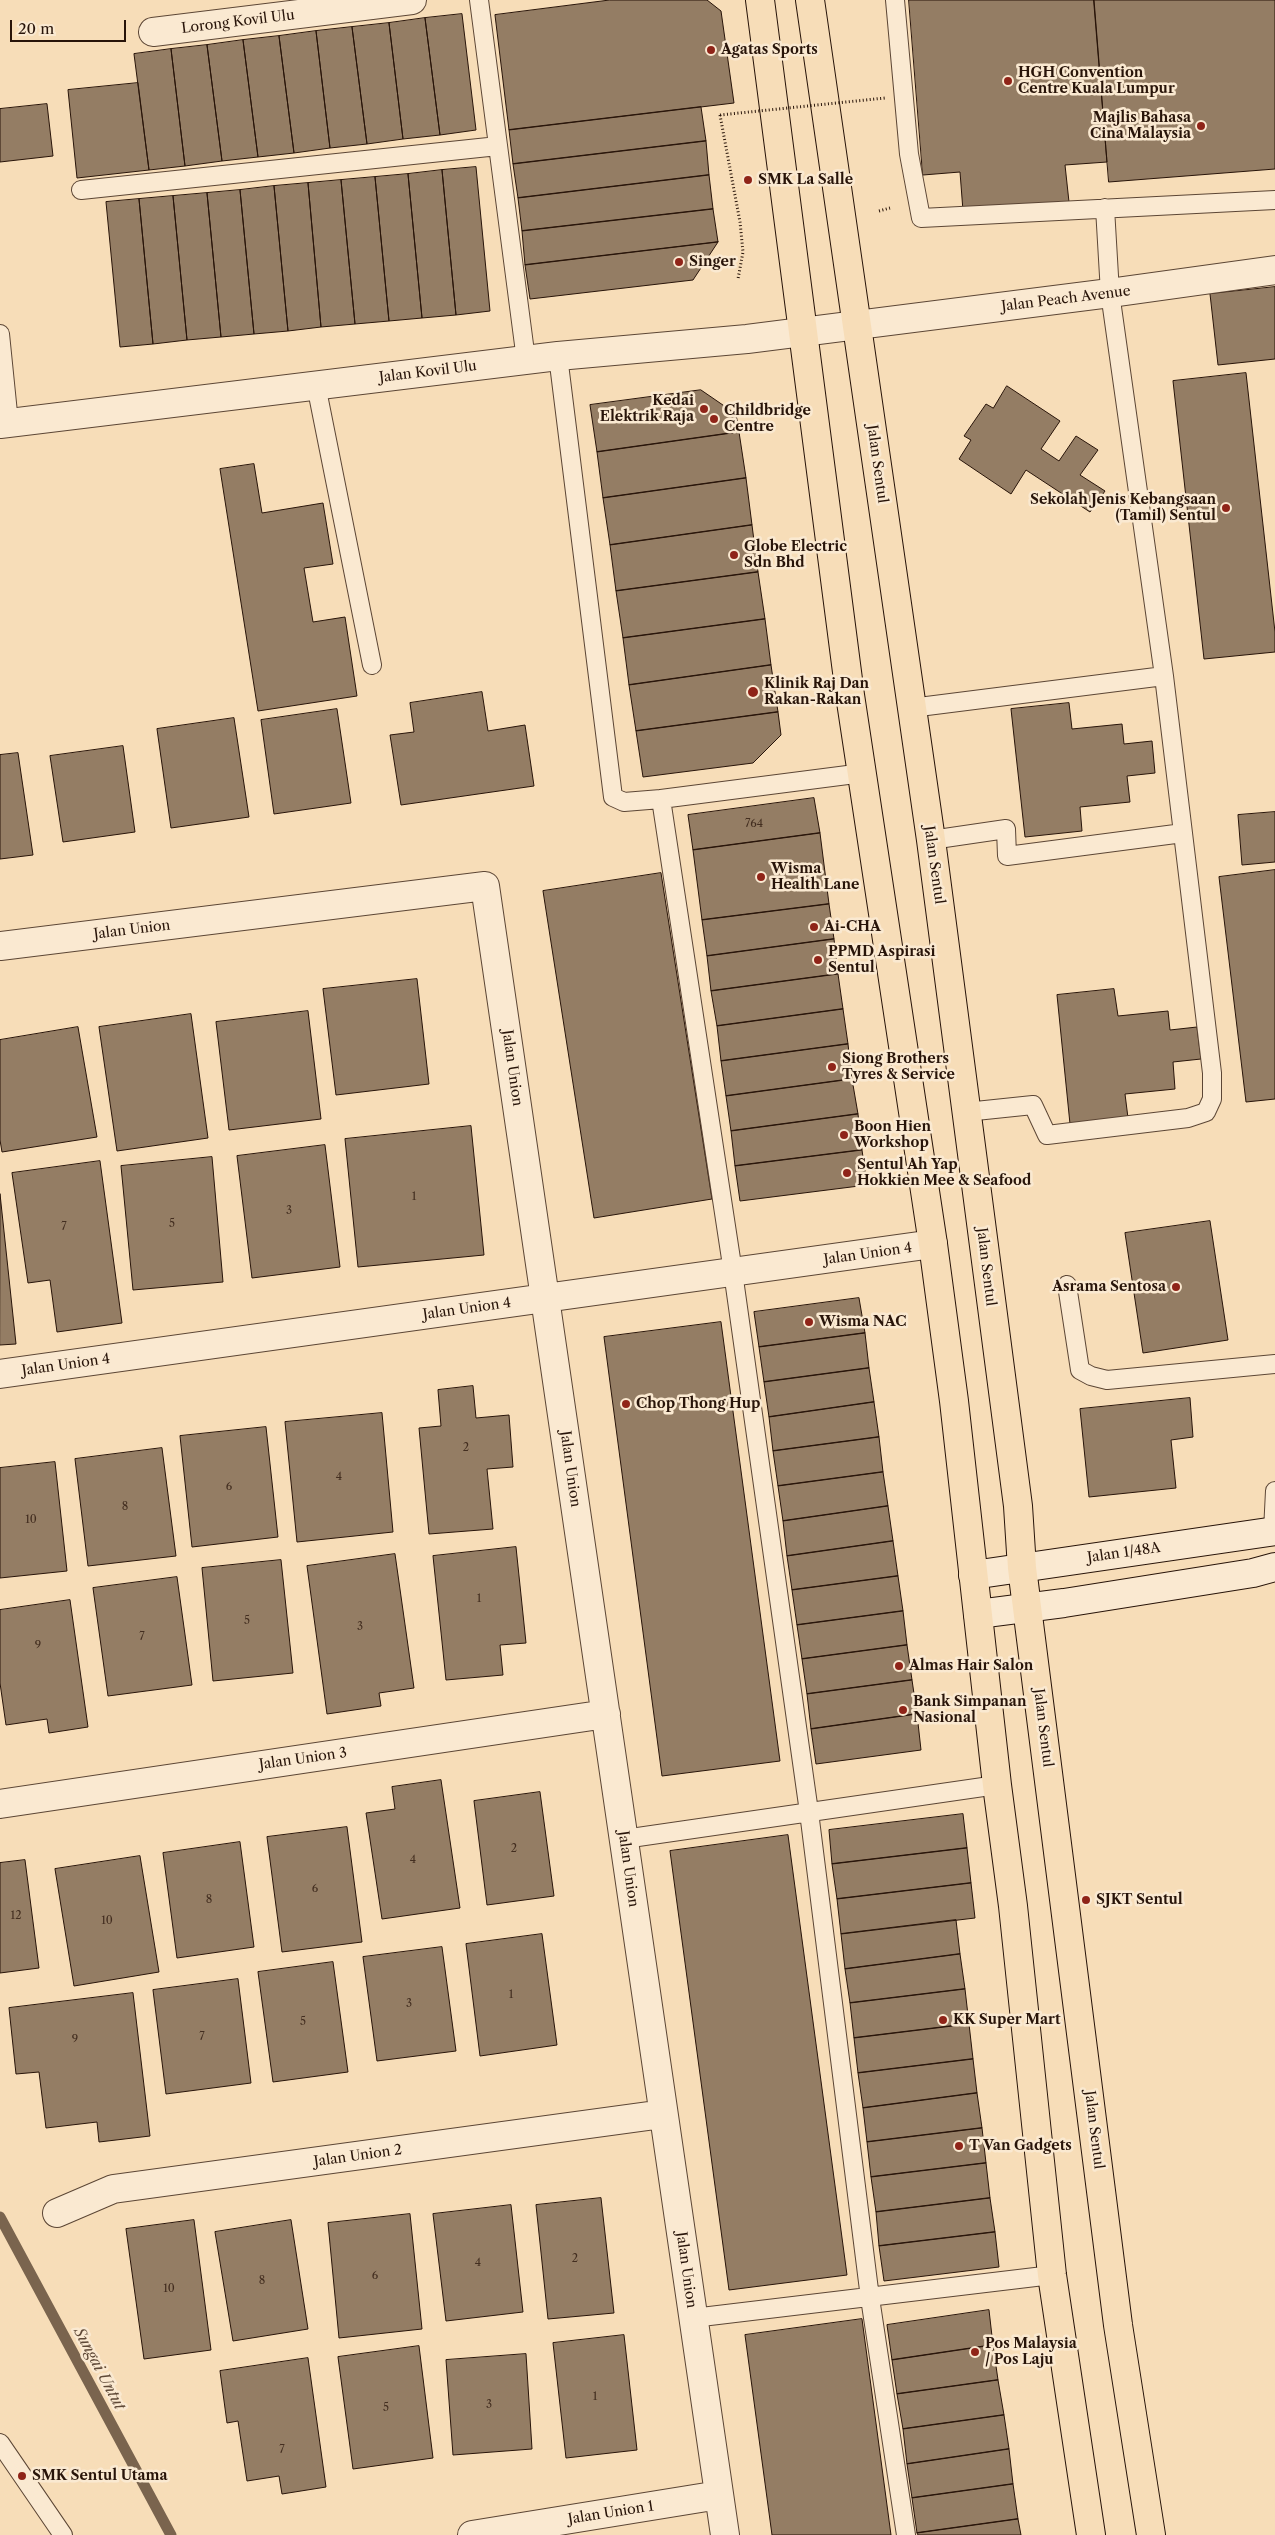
<!DOCTYPE html>
<html>
<head>
<meta charset="utf-8">
<style>
	body { margin:0 }
	#map { position:relative; width:1275px; height:2535px; overflow:hidden; background:#f7ddb8; font-family:"Libre Caslon Text",serif }
	canvas { display:block }
	.scale { position:absolute; left:10px; top:20px; width:116px; height:22px; box-sizing:border-box; border:2px solid #281409; border-top:0; padding-left:6px; font-size:15px; line-height:18px; white-space:nowrap; color:#281409; -webkit-text-stroke:4px #fae9d1; paint-order:stroke }
</style>
</head>
<body>
<div id="map">
<canvas width="1275" height="2535"></canvas>
<div class="scale">20 m</div>
</div>
<script>
const ctx = document.querySelector('canvas').getContext('2d');
ctx.lineJoin = 'round';
function strokePath(path, color, width, dash) { ctx.strokeStyle = color; ctx.lineWidth = width; ctx.lineCap = dash ? 'butt' : 'round'; ctx.setLineDash(dash || []); ctx.stroke(path); }
function fill(path, color) { ctx.fillStyle = color; ctx.fill(path, 'evenodd'); }
function label(font, color, halo, rows, align = 'center') {
  ctx.font = font + ' "Libre Caslon Text",serif'; ctx.lineWidth = 5; ctx.setLineDash([]); ctx.textBaseline = 'middle'; ctx.strokeStyle = halo; ctx.fillStyle = color; for (const [text, x, y, turn = 0] of rows) {
    ctx.save(); ctx.translate(x, y); ctx.rotate((+turn || 0) * Math.PI / 180); ctx.textAlign = isNaN(turn) ? turn : align; if (halo) ctx.strokeText(text, 0, 0); ctx.fillText(text, 0, 0); ctx.restore();
  }
}
const stream = new Path2D(`
	M0,2217L171,2535`);
const building = new Path2D(`
	M610,0H707L721,11L734,103L509,130L495,15Z
	M909,0H1094L1107,162L1065,165L1069,202L963,211L960,172L923,175Z
	M1094,0H1275V169L1109,182Z
	M462,14L476,130L440,135L425,18Z
	M425,18L440,135L403,139L389,23Z
	M389,23L403,139L367,144L352,27Z
	M352,27L367,144L330,148L316,31Z
	M316,31L330,148L294,153L279,36Z
	M279,36L294,153L258,157L243,40Z
	M243,40L258,157L222,161L207,45Z
	M207,45L222,161L185,166L171,49Z
	M171,49L185,166L149,170L134,54Z
	M138,83L149,170L77,178L68,90Z
	M47,104L53,156L0,162V109Z
	M701,107L706,141L513,164L509,130Z
	M706,141L709,175L518,198L513,164Z
	M476,167L490,311L456,315L442,170Z
	M442,170L456,315L422,318L408,174Z
	M408,174L422,318L389,321L375,177Z
	M709,175L713,209L522,231L518,198Z
	M375,177L389,321L355,324L341,180Z
	M341,180L355,324L321,327L308,183Z
	M308,183L321,327L288,331L274,186Z
	M274,186L288,331L254,334L240,190Z
	M240,190L254,334L221,337L207,193Z
	M207,193L221,337L187,340L173,196Z
	M173,196L187,340L153,344L139,199Z
	M139,199L153,344L120,347L106,202Z
	M713,209L718,242L525,265L522,231Z
	M718,242L693,280L530,299L525,265Z
	M1275,287V359L1218,365L1210,294Z
	M1246,373L1275,632V652L1204,659L1173,381Z
	M1007,386L1060,421L1041,449L1059,461L1076,436L1098,450L1080,475L1105,491L1090,512L1026,470L1011,494L959,459L971,440L964,436L986,404L993,408Z
	M701,390L736,414L739,432L597,452L590,405Z
	M739,432L746,478L603,498L597,452Z
	M254,464L262,513L323,503L333,564L304,568L313,622L345,617L357,696L258,711L220,469Z
	M746,478L752,525L610,545L603,498Z
	M752,525L758,572L616,591L610,545Z
	M758,572L765,619L623,638L616,591Z
	M765,619L771,665L629,685L623,638Z
	M771,665L778,712L636,731L629,685Z
	M482,692L488,731L525,725L534,786L401,805L390,735L414,732L410,703Z
	M1069,703L1072,729L1122,724L1124,744L1152,741L1155,773L1127,776L1130,802L1080,807L1082,831L1025,837L1011,709Z
	M337,709L351,803L274,814L261,720Z
	M778,712L781,735L753,763L643,777L636,731Z
	M234,718L249,817L171,828L157,729Z
	M123,746L135,832L63,842L50,756Z
	M18,753L33,855L0,859V755Z
	M814,798L820,833L693,850L688,815Z
	M1275,812V862L1242,865L1238,815Z
	M820,833L829,904L702,920L693,850Z
	M1275,870V1099L1246,1102L1219,877Z
	M661,873L712,1199L594,1218L543,891Z
	M829,904L834,939L707,956L702,920Z
	M834,939L838,974L711,991L707,956Z
	M838,974L843,1009L717,1026L711,991Z
	M417,979L429,1084L336,1095L323,989Z
	M1114,989L1118,1016L1168,1011L1170,1030L1197,1027L1201,1059L1173,1062L1175,1089L1125,1094L1128,1118L1070,1124L1057,995Z
	M843,1009L848,1044L721,1061L717,1026Z
	M308,1011L321,1119L229,1130L216,1022Z
	M191,1014L208,1138L117,1151L99,1027Z
	M78,1027L97,1137L2,1152L0,1140V1040Z
	M848,1044L852,1079L726,1096L721,1061Z
	M852,1079L858,1114L731,1131L726,1096Z
	M858,1114L862,1150L735,1166L731,1131Z
	M471,1126L484,1255L358,1267L345,1139Z
	M325,1145L340,1267L252,1278L237,1156Z
	M862,1150L867,1185L740,1201L735,1166Z
	M212,1157L223,1282L133,1290L121,1166Z
	M100,1161L122,1323L57,1332L50,1280L28,1283L12,1173Z
	M0,1194L16,1344L0,1345Z
	M1210,1221L1228,1340L1143,1353L1125,1233Z
	M859,1298L865,1333L759,1347L754,1312Z
	M721,1322L780,1761L662,1776L604,1337Z
	M865,1333L869,1368L764,1382L759,1347Z
	M869,1368L874,1402L769,1417L764,1382Z
	M473,1386L476,1418L509,1415L513,1467L487,1469L493,1529L429,1534L419,1428L441,1426L438,1390Z
	M1190,1398L1193,1437L1171,1440L1176,1488L1089,1497L1080,1409Z
	M874,1402L879,1437L773,1451L769,1417Z
	M382,1413L393,1532L297,1542L285,1422Z
	M266,1427L278,1537L192,1547L180,1436Z
	M879,1437L883,1472L778,1486L773,1451Z
	M162,1448L176,1556L88,1566L75,1459Z
	M55,1462L67,1571L0,1578V1468Z
	M883,1472L888,1506L783,1521L778,1486Z
	M888,1506L893,1541L787,1556L783,1521Z
	M893,1541L898,1576L792,1590L787,1556Z
	M516,1547L526,1643L500,1645L503,1675L446,1680L433,1556Z
	M395,1554L414,1688L379,1693L381,1706L327,1714L307,1566Z
	M281,1560L293,1673L213,1681L202,1568Z
	M898,1576L903,1611L797,1625L792,1590Z
	M177,1577L192,1685L108,1696L93,1588Z
	M70,1600L88,1727L49,1733L47,1719L6,1725L0,1683V1610Z
	M903,1611L907,1645L802,1659L797,1625Z
	M907,1645L912,1680L807,1694L802,1659Z
	M912,1680L917,1714L811,1729L807,1694Z
	M917,1714L921,1750L816,1764L811,1729Z
	M441,1780L460,1908L382,1919L366,1813L395,1809L392,1787Z
	M540,1792L554,1896L487,1905L474,1801Z
	M963,1814L967,1848L832,1864L829,1830Z
	M347,1827L362,1942L282,1952L267,1837Z
	M788,1835L847,2275L729,2290L670,1851Z
	M240,1842L254,1947L177,1958L163,1853Z
	M967,1848L971,1883L837,1899L832,1864Z
	M140,1856L159,1972L74,1986L55,1869Z
	M25,1860L39,1968L0,1973V1863Z
	M971,1883L975,1918L841,1934L837,1899Z
	M956,1920L960,1954L845,1969L841,1934Z
	M542,1934L557,2045L480,2056L466,1944Z
	M442,1947L456,2051L377,2061L363,1957Z
	M960,1954L965,1989L850,2003L845,1969Z
	M333,1962L348,2072L273,2082L258,1972Z
	M238,1979L251,2083L166,2094L153,1990Z
	M965,1989L969,2024L854,2038L850,2003Z
	M133,1993L150,2136L99,2142L97,2122L46,2128L39,2072L16,2074L9,2008Z
	M969,2024L973,2059L858,2073L854,2038Z
	M973,2059L977,2093L863,2108L858,2073Z
	M977,2093L982,2128L867,2142L863,2108Z
	M982,2128L986,2163L871,2177L867,2142Z
	M986,2163L990,2198L876,2212L871,2177Z
	M601,2198L614,2313L548,2319L536,2205Z
	M990,2198L995,2232L879,2246L876,2212Z
	M511,2205L523,2312L446,2321L433,2214Z
	M410,2214L422,2329L339,2338L328,2223Z
	M194,2220L211,2350L144,2359L126,2229Z
	M291,2220L308,2329L233,2341L215,2232Z
	M995,2232L999,2267L884,2281L879,2246Z
	M989,2310L993,2345L892,2360L887,2325Z
	M862,2319L891,2535H772L745,2335Z
	M624,2335L637,2450L566,2458L553,2343Z
	M993,2345L998,2380L897,2394L892,2360Z
	M419,2346L433,2458L353,2469L338,2357Z
	M526,2354L532,2449L453,2455L446,2360Z
	M308,2358L326,2487L282,2494L279,2476L247,2481L238,2421L227,2423L220,2371Z
	M998,2380L1004,2415L903,2429L897,2394Z
	M1004,2415L1009,2449L907,2464L903,2429Z
	M1009,2449L1013,2484L912,2498L907,2464Z
	M1013,2484L1018,2519L917,2533L912,2498Z
	M1018,2519L1021,2535H918L917,2533Z`);
const path = new Path2D(`
	M720,115L740,222L743,252L738,279
	M879,211L890,208`);
const lane = new Path2D(`
	M479,0L526,360
	M895,0L909,154L921,218L1275,200
	M81,190L498,146
	M0,334L9,423
	M558,356L613,797L624,802L661,799L863,773
	M316,385L372,665
	M911,708L1164,676
	M661,799L733,1272L809,1812L870,2298L906,2535
	M931,840L1006,829L1007,856L1183,833
	M966,1112L1033,1105L1047,1135L1188,1118L1206,1112L1212,1099V1073L1164,676L1110,293L1105,208
	M1067,1285L1080,1370L1091,1376L1107,1380L1275,1364
	M1273,1531L1275,1491
	M624,1839L997,1785
	M693,2318L1052,2275
	M0,2443L63,2535`);
const street = new Path2D(`
	M153,32L412,0
	M0,424L558,356L747,339L1110,293L1275,270
	M0,946L485,886L725,2535
	M0,1374L933,1244
	M0,1804L606,1714
	M57,2213L113,2189L663,2114
	M472,2535L719,2495`);
const secondary = new Path2D(`
	M973,1575L1275,1531
	M978,1614L1064,1603L1253,1573L1275,1567`);
const primary = new Path2D(`
	M760,0L850,695L933,1244L954,1401L997,1785L1013,1906L1052,2275L1091,2535
	M810,0L931,840L1018,1506L1022,1568L1118,2325L1151,2535`);
const pathBridge = new Path2D(`
	M720,115L885,98`);
const markers = [
	[711,50,5,"#8f2418"],
	[1008,81,5,"#8f2418"],
	[1201,126,5,"#8f2418"],
	[748,180,5,"#8f2418"],
	[679,262,5,"#8f2418"],
	[704,409,5,"#8f2418"],
	[714,419,5,"#8f2418"],
	[1226,508,5,"#8f2418"],
	[734,555,5,"#8f2418"],
	[753,692,6,"#8f2418"],
	[761,877,5,"#8f2418"],
	[814,927,5,"#8f2418"],
	[818,960,5,"#8f2418"],
	[832,1067,5,"#8f2418"],
	[844,1135,5,"#8f2418"],
	[847,1173,5,"#8f2418"],
	[1176,1287,5,"#8f2418"],
	[809,1322,5,"#8f2418"],
	[626,1404,5,"#8f2418"],
	[899,1666,5,"#8f2418"],
	[903,1710,5,"#8f2418"],
	[1086,1900,5,"#8f2418"],
	[943,2020,5,"#8f2418"],
	[959,2146,5,"#8f2418"],
	[975,2352,5,"#8f2418"],
	[22,2476,5,"#8f2418"]
];
const numberNames = [
	["764",754,824],
	["1",414,1197],
	["3",289,1211],
	["5",172,1224],
	["7",64,1227],
	["2",466,1448],
	["4",339,1477],
	["6",229,1487],
	["8",125,1507],
	["10",31,1520],
	["1",479,1599],
	["5",247,1621],
	["3",360,1627],
	["7",142,1637],
	["9",38,1646],
	["2",514,1849],
	["4",413,1860],
	["6",315,1889],
	["8",209,1900],
	["12",16,1916],
	["10",107,1921],
	["1",511,1995],
	["3",409,2004],
	["5",303,2022],
	["7",202,2037],
	["9",75,2040],
	["2",575,2259],
	["4",478,2263],
	["6",375,2276],
	["8",262,2281],
	["10",169,2289],
	["1",595,2397],
	["3",489,2405],
	["5",386,2408],
	["7",282,2450]
];
const streetNames = [
	["Lorong Kovil Ulu",238,22,-7],
	["Jalan Peach Avenue",1066,299,-7],
	["Jalan Kovil Ulu",428,372,-7],
	["Jalan Sentul",877,464,82],
	["Jalan Sentul",934,865,82],
	["Jalan Union",132,930,-7],
	["Jalan Union",512,1068,82],
	["Jalan Union 4",868,1254,-8],
	["Jalan Sentul",986,1267,83],
	["Jalan Union 4",467,1309,-8],
	["Jalan Union 4",66,1365,-8],
	["Jalan Union",570,1469,82],
	["Jalan 1/48A",1124,1553,-8],
	["Jalan Sentul",1043,1728,83],
	["Jalan Union 3",303,1759,-8],
	["Jalan Union",628,1869,82],
	["Jalan Sentul",1094,2130,83],
	["Jalan Union 2",358,2156,-8],
	["Jalan Union",686,2270,82],
	["Jalan Union 1",611,2513,-9]
];
const poiNames = [
	["Agatas Sports",721,50],
	["HGH Convention",1018,73],
	["Centre Kuala Lumpur",1018,89],
	["Majlis Bahasa",1191,118,"right"],
	["Cina Malaysia",1191,134,"right"],
	["SMK La Salle",758,180],
	["Singer",689,262],
	["Kedai",694,401,"right"],
	["Elektrik Raja",694,417,"right"],
	["Childbridge",724,411],
	["Centre",724,427],
	["Sekolah Jenis Kebangsaan",1216,500,"right"],
	["(Tamil) Sentul",1216,516,"right"],
	["Globe Electric",744,547],
	["Sdn Bhd",744,563],
	["Klinik Raj Dan",764,684],
	["Rakan-Rakan",764,700],
	["Wisma",771,869],
	["Health Lane",771,885],
	["Ai-CHA",824,927],
	["PPMD Aspirasi",828,952],
	["Sentul",828,968],
	["Siong Brothers",842,1059],
	["Tyres & Service",842,1075],
	["Boon Hien",854,1127],
	["Workshop",854,1143],
	["Sentul Ah Yap",857,1165],
	["Hokkien Mee & Seafood",857,1181],
	["Asrama Sentosa",1166,1287,"right"],
	["Wisma NAC",819,1322],
	["Chop Thong Hup",636,1404],
	["Almas Hair Salon",909,1666],
	["Bank Simpanan",913,1702],
	["Nasional",913,1718],
	["SJKT Sentul",1096,1900],
	["KK Super Mart",953,2020],
	["T Van Gadgets",969,2146],
	["Pos Malaysia",985,2344],
	["/ Pos Laju",985,2360],
	["SMK Sentul Utama",32,2476]
];
const waterNames = [
	["Sungai Untut",99,2369,62]
];
strokePath(stream, '#7a644e', 11);
fill(building, '#947d64');
strokePath(building, '#281409', 1);
strokePath(lane, '#5c4635', 20);
strokePath(street, '#5c4635', 30);
strokePath(secondary, '#281409', 30);
strokePath(primary, '#281409', 30);
strokePath(path, '#281409', 3, [1, 2.5]);
strokePath(lane, '#fae9d1', 18);
strokePath(street, '#fae9d1', 28);
strokePath(secondary, '#fae9d1', 28);
strokePath(primary, '#f7ddb8', 28);
strokePath(pathBridge, '#281409', 3, [1, 2.5]);
for (const [x, y, r, color] of markers) { const dot = new Path2D(); dot.arc(x, y, r, 0, 2 * Math.PI); ctx.fillStyle = color; ctx.fill(dot); strokePath(dot, '#fae9d1', 2); }
label('11px', '#432e20', null, numberNames);
label('14px', '#281409', '#fae9d1', streetNames);
label('bold 14px', '#281409', '#fae9d1', poiNames, 'left');
label('italic 15px', '#5f4937', '#fae9d1', waterNames);
</script>
</body>
</html>
